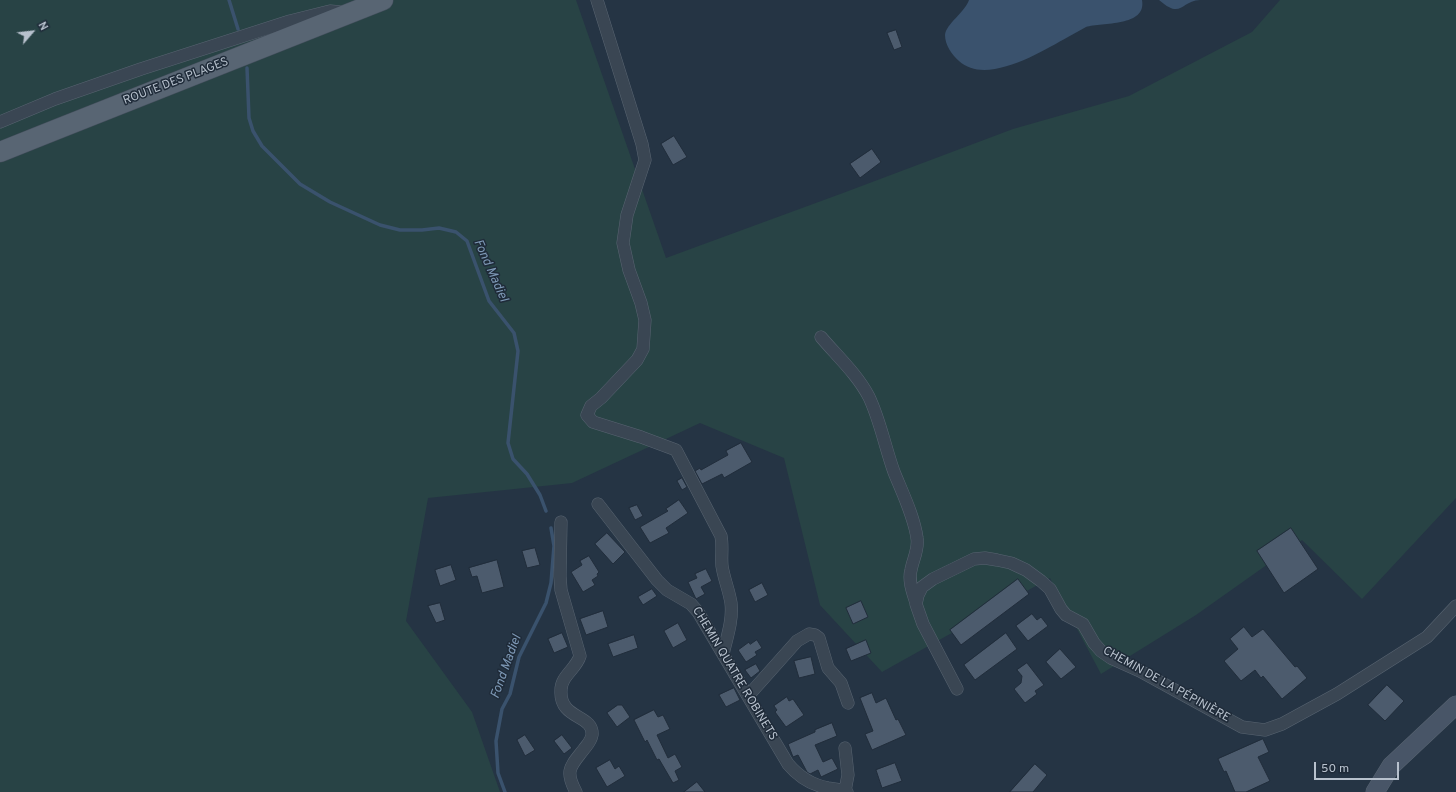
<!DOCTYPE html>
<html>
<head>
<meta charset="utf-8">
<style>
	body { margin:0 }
	#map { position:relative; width:1456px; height:792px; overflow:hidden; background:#253444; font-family:Overpass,sans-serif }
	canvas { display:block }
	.north { position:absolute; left:12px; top:12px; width:40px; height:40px; -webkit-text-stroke:3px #1f2b39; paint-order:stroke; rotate:62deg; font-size:11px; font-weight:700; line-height:16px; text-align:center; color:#b7c1cd }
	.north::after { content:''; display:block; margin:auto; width:14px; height:18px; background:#b7c1cd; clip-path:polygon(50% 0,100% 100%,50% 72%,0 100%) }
	.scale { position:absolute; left:1314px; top:762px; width:85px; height:18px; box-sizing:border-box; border:2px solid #b7c1cd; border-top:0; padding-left:5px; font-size:12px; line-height:14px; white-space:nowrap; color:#b7c1cd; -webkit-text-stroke:3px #1f2b39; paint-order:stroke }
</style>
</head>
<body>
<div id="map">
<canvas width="1456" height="792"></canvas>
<div class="north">N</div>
<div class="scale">50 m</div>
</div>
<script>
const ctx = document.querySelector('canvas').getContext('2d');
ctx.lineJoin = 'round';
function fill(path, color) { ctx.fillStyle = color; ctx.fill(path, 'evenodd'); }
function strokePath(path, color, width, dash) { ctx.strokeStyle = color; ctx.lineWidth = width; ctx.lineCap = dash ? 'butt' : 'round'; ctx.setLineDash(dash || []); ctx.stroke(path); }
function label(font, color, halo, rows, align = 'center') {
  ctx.font = font + ' Overpass,sans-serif'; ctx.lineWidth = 3; ctx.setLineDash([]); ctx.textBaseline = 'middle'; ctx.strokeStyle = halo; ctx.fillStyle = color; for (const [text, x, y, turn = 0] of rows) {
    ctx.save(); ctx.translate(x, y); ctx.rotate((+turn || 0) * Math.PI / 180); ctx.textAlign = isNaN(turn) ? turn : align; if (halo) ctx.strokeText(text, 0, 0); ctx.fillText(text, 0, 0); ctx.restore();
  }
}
const green = new Path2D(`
	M0,0H576L666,258L843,193L1013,129L1129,96L1252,32L1280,0H1456V498L1362,599L1302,540L1196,615L1101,674L1050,578L882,672L820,605L784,458L700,423L572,483L428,498L406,621L472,712L500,792H0Z`);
const water = new Path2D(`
	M969,0H1142C1147,27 1102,22 1086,27C1080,30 1074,34 1068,37C1041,52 986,86 959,61C952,55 945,45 945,35C946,24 965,12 969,0Z
	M1159,0H1200C1180,1 1182,20 1159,0Z`);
const stream = new Path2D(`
	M229,0L238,29
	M247,68L249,118L253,131L262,146L300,184L330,202L380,225L400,230H422L439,228L456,232L467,241L489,301L514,333L518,351L508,443L513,459L527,474L540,495L546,511
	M505,792L498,773L496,741L502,709L510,694L519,657L546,603L551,583L554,546L551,528`);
const building = new Path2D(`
	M896,30L902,47L894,50L887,33Z
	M674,136L687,157L673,165L661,144Z
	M872,149L881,162L860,178L850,164Z
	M741,443L752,462L724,478L722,474L702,484L695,471L700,468L701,470L728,455L726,451Z
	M682,478L687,487L682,490L677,481Z
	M679,500L688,513L666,528L669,533L650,543L640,527L668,511L666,509Z
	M637,505L643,516L635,520L629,508Z
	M1291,528L1318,569L1284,593L1257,551Z
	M607,533L625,552L613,564L595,544Z
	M535,548L540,565L527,568L522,551Z
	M589,556L599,572L597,574L598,576L592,580L595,585L583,592L571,572L582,565L580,561Z
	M497,560L504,587L482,593L477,576L472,577L469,568Z
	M451,565L456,580L440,586L435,570Z
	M706,569L712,581L701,587L705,594L696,599L688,582L697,578L695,574Z
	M1018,579L1029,594L961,645L950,630Z
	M762,583L768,595L755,602L749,590Z
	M652,589L657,596L643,605L638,597Z
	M861,601L868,617L853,624L846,608Z
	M440,603L445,620L436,623L428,606Z
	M603,611L608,627L586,635L580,619Z
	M1032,614L1037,620L1041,617L1048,626L1028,641L1016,626Z
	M678,623L687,640L673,648L664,631Z
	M1244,627L1252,637L1263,629L1295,667L1297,666L1307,678L1282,699L1263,676L1261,678L1255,670L1241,681L1224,661L1238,649L1230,639Z
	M562,633L568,647L554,653L548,639Z
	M1006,633L1017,649L975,680L964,665Z
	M634,635L638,648L613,657L608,644Z
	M757,640L762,648L755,652L757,655L746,662L738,650L749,642L750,644Z
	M866,640L871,653L851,661L846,649Z
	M1060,649L1076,667L1061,679L1046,662Z
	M811,657L815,674L799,678L794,661Z
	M1027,663L1044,685L1035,691L1037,694L1025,703L1014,689L1021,683L1022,676L1017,670Z
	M756,664L760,671L751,678L745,670Z
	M1387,685L1404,701L1385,721L1368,705Z
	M734,688L740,700L726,707L719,695Z
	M872,693L876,703L886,698L896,720L898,719L906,735L872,750L865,734L873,731L860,698Z
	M787,697L789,701L793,699L804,715L786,727L775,712L777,710L774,706Z
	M618,705H622L630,717L617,727L607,713Z
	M654,710L658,717L663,715L670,729L657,735L668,758L675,754L682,767L675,771L679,780L673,783L659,759L657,760L647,740L645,742L634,720Z
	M832,723L837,736L815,745L823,762L832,758L838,769L821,777L818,770L810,774L807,772L798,755L793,757L788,744L815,732V730Z
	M525,735L535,750L525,756L517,740Z
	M562,735L572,748L564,754L554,741Z
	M1263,739L1269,752L1258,757L1270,781L1246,792H1235L1226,771L1224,772L1218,759Z
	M610,760L615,769L619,766L625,776L607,787L596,768Z
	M895,763L902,781L882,788L876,770Z
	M1035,764L1047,775L1033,792H1010Z
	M697,782L705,792H684Z`);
const minor = new Path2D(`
	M597,0L642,144L645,160L627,215L623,243L629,270L641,303L645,320L643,349L637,360L601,398L591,406L587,415L593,422L641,437L676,450L721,536C723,546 721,556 722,566C724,579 729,590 731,603C733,620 727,637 723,654
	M0,122L55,99L141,69L290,21L330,11L341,12
	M821,337C837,356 857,374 869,397C880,420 885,447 894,472C902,492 914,516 917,538C919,549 913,559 911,570C908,581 913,593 916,603
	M598,504L657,580L667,590L691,604L698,612L788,764C799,777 811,785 828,788C835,789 842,789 847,792
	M561,522L560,576L561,590L580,656C576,669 561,676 561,690C559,720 594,714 592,735C591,741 588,744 584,749C571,766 564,770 576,792
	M957,689L923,624L916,604L918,595L922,587L933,579L974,559L985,558L997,560L1011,563L1026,570L1041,581L1050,589L1061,609L1066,615L1083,624L1094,643L1101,651L1111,658L1140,671L1242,727L1265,730L1282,724L1337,694L1427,637L1456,606
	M748,696L797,641L809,634L815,635L819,638L828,668L841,683L848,703
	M845,748L848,775L845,791`);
const secondary = new Path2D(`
	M1375,792L1391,766L1456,705`);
const primary = new Path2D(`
	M0,152L50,132L383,0`);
const streetNames = [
	["ROUTE DES PLAGES",176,82,-21],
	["CHEMIN QUATRE ROBINETS",734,674,59],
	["CHEMIN DE LA PÉPINIÈRE",1166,685,29]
];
const waterNames = [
	["Fond Madiel",490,271,66],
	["Fond Madiel",507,667,-70]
];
fill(green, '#284345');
fill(water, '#3a526d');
strokePath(stream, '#3a526d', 3.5);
fill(building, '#4c5b6d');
strokePath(building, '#212d3b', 1);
strokePath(minor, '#586471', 13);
strokePath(secondary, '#586471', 19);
strokePath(primary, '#444f5d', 21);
strokePath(minor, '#3a4653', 12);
strokePath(secondary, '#485567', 18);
strokePath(primary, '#586573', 20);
label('12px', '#b7c1cd', '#1f2b39', streetNames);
label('italic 13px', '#7d98b5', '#1f2b39', waterNames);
</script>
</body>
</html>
